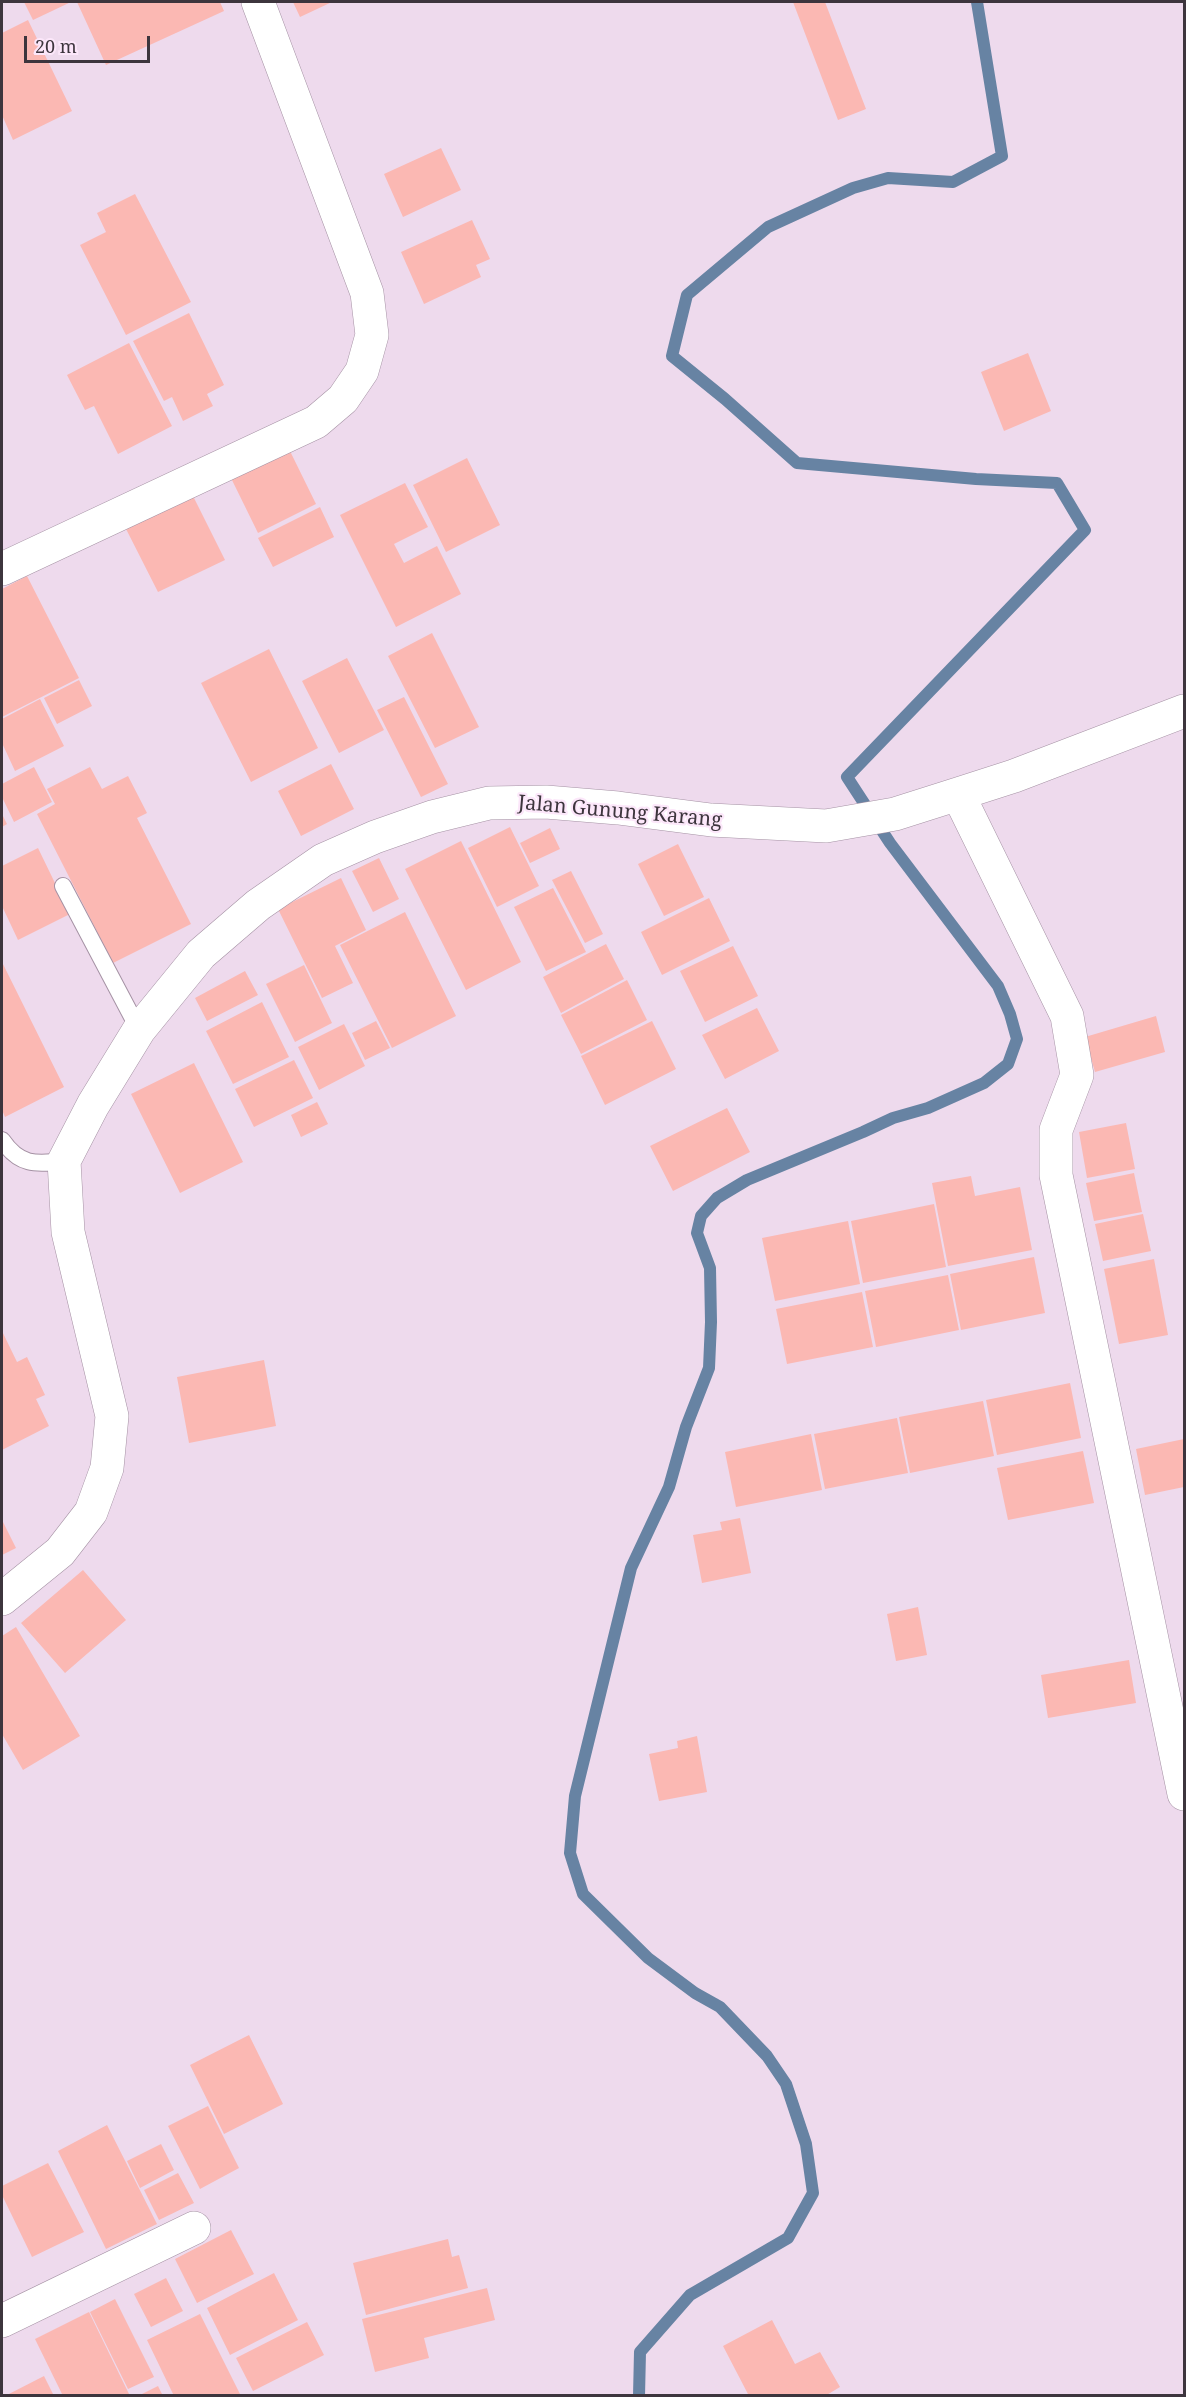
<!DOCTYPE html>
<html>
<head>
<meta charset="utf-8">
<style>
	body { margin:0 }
	#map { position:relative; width:1186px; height:2397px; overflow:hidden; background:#eedaed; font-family:"Noto Serif",serif }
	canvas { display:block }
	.frame { position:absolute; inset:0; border:3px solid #3d353d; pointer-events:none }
	.scale { position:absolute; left:24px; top:36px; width:126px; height:27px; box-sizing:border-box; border:3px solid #3d353d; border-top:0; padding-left:8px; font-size:18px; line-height:21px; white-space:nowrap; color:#3d353d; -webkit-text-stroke:4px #fce7fa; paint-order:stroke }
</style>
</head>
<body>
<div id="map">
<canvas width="1186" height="2397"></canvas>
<div class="frame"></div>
<div class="scale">20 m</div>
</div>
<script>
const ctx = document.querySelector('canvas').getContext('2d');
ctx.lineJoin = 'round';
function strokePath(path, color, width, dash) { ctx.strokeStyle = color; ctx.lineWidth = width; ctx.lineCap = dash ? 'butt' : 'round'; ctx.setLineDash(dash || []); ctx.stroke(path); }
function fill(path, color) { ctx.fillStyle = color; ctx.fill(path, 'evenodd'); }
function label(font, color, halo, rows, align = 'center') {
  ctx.font = font + ' "Noto Serif",serif'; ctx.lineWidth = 4.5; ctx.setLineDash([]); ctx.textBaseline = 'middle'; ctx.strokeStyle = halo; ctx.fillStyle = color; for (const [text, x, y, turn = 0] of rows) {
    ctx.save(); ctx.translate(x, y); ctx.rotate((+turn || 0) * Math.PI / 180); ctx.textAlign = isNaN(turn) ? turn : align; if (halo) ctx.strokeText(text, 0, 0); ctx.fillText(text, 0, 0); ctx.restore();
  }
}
const stream = new Path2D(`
	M639,2396L640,2352L690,2295L788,2238L813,2193L806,2144L786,2084L767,2056L720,2007L695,1993L648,1958L583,1894L570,1853L575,1796L631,1568L669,1487L686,1427L709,1368L711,1322L710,1268L697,1233L701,1216L717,1198L747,1180L863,1132L893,1118L928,1108L984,1083L1008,1064L1017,1039L1010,1014L998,986L890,843L847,777L1085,530L1057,483L976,479L797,463L725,399L672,356L687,295L768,227L853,188L888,178L953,182L1002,156L977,2`);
const building = new Path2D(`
	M24,2H71L33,20Z
	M77,2H220L224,11L106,65Z
	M293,2H332L300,17Z
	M793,2H825L866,109L838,120Z
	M28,20L72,111L13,140L2,115V33Z
	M441,148L461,190L403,217L384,174Z
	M135,194L191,302L126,335L80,245L106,232L97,213Z
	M472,220L490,259L476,265L481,277L424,304L401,252Z
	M189,313L224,385L207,394L213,406L183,421L172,397L164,401L133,341Z
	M129,343L172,426L118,454L94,406L85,410L67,375Z
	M1028,353L1051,411L1004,431L981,372Z
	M288,447L316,504L258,533L230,476Z
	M467,458L500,525L446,552L413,485Z
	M405,483L428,527L394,544L404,563L437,546L461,594L396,627L340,515Z
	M191,492L225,560L158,592L124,525Z
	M320,507L334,537L273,567L258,538Z
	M27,576L79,678L2,717V589Z
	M432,633L479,727L435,748L388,656Z
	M269,649L318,748L251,782L201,683Z
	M347,658L384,730L339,753L302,681Z
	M79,680L92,706L57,724L44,698Z
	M404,697L448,784L421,797L377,710Z
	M40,699L64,746L15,771L2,743V719Z
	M331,764L354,809L301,836L278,791Z
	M34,767L52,802L14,822L2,797V784Z
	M90,767L102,789L128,776L147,813L137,818L191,924L113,963L37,814L55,804L47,789Z
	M2,814L7,824L2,827Z
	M510,827L539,886L497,907L468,848Z
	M550,828L560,849L530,863L520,843Z
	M461,841L521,962L466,990L405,869Z
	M678,844L704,897L664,916L638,864Z
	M38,848L70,914L18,940L2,906V866Z
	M379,858L399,899L373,912L352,871Z
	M571,871L603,934L585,943L552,880Z
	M341,878L366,930L335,946L353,983L322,998L278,909Z
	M553,888L586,952L546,971L514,907Z
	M709,898L730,941L662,975L641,932Z
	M405,912L456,1016L392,1048L340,945Z
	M606,944L624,979L561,1013L543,977Z
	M733,946L758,996L705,1022L680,971Z
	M2,962L64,1087L5,1117L2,1110Z
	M304,965L332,1023L295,1042L266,984Z
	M245,971L258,995L207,1021L195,998Z
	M627,980L647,1020L581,1054L561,1015Z
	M262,1002L289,1057L233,1084L206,1031Z
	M757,1008L779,1051L725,1079L702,1035Z
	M1156,1016L1165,1052L1095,1072L1085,1037Z
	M376,1021L390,1048L365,1060L352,1033Z
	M652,1021L676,1069L605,1105L581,1056Z
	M344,1024L365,1066L319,1090L298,1047Z
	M294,1060L313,1098L254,1127L235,1089Z
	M194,1063L243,1162L180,1193L131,1094Z
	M317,1102L328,1124L301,1137L291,1115Z
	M727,1108L750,1152L673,1191L650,1146Z
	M1126,1123L1135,1169L1087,1178L1079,1132Z
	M1134,1173L1142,1212L1094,1221L1086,1183Z
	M971,1176L975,1196L1020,1187L1032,1250L948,1266L932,1183Z
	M934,1204L946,1267L863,1283L851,1221Z
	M1143,1214L1151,1251L1103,1261L1095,1224Z
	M848,1221L860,1284L775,1301L762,1238Z
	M1034,1257L1045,1313L961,1330L950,1274Z
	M1154,1259L1168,1335L1119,1344L1104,1269Z
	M948,1275L959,1330L876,1347L865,1291Z
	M862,1292L873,1347L787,1364L776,1309Z
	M2,1331L17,1362L27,1357L45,1395L36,1399L49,1426L2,1450Z
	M264,1360L276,1426L189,1443L177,1377Z
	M1070,1383L1081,1438L997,1455L986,1400Z
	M983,1401L994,1456L910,1473L899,1417Z
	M897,1418L908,1473L825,1489L814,1434Z
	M811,1434L822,1490L736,1507L725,1452Z
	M1184,1439V1487L1145,1495L1136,1449Z
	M1083,1451L1094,1503L1008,1520L997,1468Z
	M740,1518L751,1573L702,1583L693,1535L722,1530L720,1522Z
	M2,1520L16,1548L2,1555Z
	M83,1570L126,1620L65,1673L21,1623Z
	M918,1607L927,1655L896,1661L887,1614Z
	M16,1627L80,1736L23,1770L2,1734V1636Z
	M1129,1660L1136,1703L1048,1718L1041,1675Z
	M697,1736L707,1792L659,1801L649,1754L678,1748L677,1741Z
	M249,2035L283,2104L224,2134L190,2065Z
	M208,2106L239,2168L200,2189L168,2126Z
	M107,2125L157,2224L106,2249L58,2151Z
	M161,2144L174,2170L140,2188L127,2161Z
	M48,2163L84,2232L32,2257L2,2195V2186Z
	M178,2173L194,2203L159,2220L144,2190Z
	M231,2230L254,2274L197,2303L175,2259Z
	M448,2239L452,2257L459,2255L468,2288L366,2315L353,2263Z
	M274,2273L298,2320L230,2355L207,2308Z
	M166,2278L183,2311L151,2327L134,2294Z
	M487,2288L495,2320L424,2338L429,2358L375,2372L362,2319Z
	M115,2299L154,2377L128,2389L90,2312Z
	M89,2312L130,2396H63L35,2339Z
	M200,2314L241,2396H174L147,2340Z
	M772,2320L795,2364L820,2352L840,2387L825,2396H749L723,2346Z
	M307,2322L324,2355L253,2391L236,2358Z
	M44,2376L54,2396H5Z
	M158,2386L163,2396H138Z`);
const lane = new Path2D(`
	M63,886L139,1030
	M2,1140C19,1165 35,1165 64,1161`);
const street = new Path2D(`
	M2,569L316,422L343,399L362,371L372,335L367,293L258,2
	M958,794L1067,1016L1077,1075L1056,1130V1175L1184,1794
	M2,1599L60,1552L91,1512L107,1468L112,1416L68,1232L64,1161L93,1105L139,1030L201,954L258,905L323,860L375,837L432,817L489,803L546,802L618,808L711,820L826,826L895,814L958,794L1014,776L1184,711
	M2,2321L194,2228`);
const streetNames = [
	["Jalan Gunung Karang",620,812,5]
];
strokePath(stream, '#6783a3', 12);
fill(building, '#fbb8b3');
strokePath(lane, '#a592a4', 18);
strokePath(street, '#a592a4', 34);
strokePath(lane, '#fff', 16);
strokePath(street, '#fff', 33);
label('20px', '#3d353d', '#fce7fa', streetNames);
</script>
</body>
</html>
